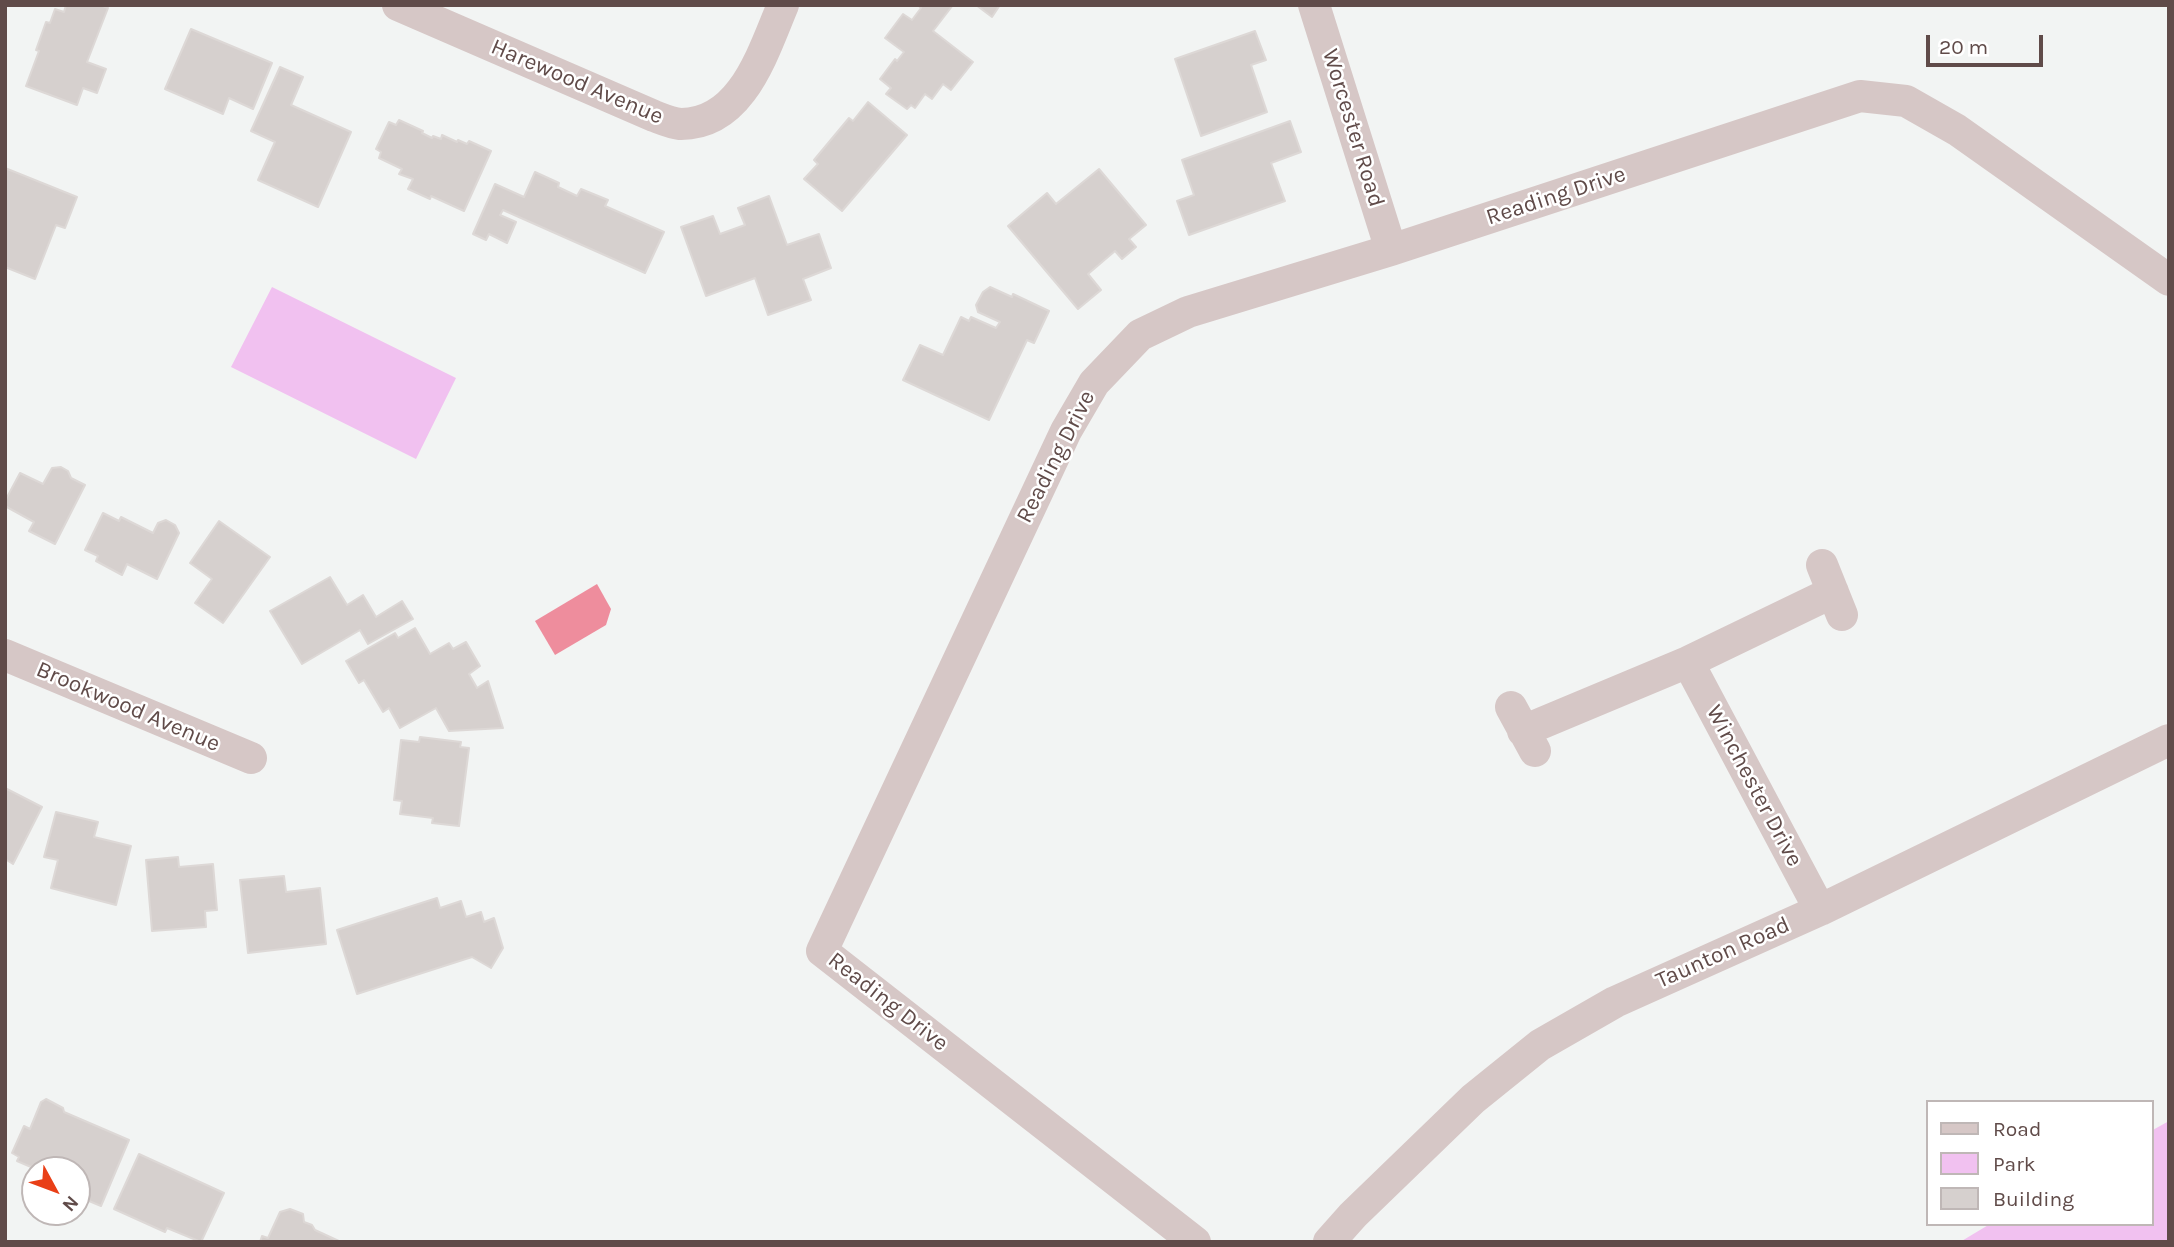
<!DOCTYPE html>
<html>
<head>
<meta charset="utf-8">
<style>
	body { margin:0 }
	#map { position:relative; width:2174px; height:1247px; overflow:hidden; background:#f2f4f3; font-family:Karla,sans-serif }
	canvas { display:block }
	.frame { position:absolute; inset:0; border:7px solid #604b49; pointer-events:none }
	.legend { position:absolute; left:1926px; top:1100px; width:228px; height:126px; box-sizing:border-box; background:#fff; border:2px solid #bfb7b6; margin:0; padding:9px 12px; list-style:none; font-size:21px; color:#604b49 }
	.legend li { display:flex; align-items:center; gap:14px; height:35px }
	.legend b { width:35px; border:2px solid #bfb7b6 }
	.north { position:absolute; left:21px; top:1156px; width:70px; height:70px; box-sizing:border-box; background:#fff; border:2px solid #bfb7b6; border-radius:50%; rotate:131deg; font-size:19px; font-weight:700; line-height:28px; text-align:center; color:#604b49 }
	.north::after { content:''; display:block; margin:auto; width:24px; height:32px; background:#e93f17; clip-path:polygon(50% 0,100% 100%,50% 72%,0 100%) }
	.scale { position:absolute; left:1926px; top:35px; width:117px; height:32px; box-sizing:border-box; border:4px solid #604b49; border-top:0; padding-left:9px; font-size:21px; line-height:24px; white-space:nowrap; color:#604b49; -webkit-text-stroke:5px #fff; paint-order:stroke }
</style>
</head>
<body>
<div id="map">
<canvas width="2174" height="1247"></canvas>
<div class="frame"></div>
<ul class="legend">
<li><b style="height:9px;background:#d6c7c6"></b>Road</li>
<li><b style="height:19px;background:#f1c1f0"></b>Park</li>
<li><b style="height:19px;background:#d6d0ce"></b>Building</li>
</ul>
<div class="north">N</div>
<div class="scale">20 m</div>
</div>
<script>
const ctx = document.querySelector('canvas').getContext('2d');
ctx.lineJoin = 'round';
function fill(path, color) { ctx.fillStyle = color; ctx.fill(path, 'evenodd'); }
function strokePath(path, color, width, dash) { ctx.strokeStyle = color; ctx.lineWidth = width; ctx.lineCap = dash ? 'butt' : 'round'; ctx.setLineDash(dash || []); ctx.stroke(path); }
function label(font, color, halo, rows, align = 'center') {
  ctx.font = font + ' Karla,sans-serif'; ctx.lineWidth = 5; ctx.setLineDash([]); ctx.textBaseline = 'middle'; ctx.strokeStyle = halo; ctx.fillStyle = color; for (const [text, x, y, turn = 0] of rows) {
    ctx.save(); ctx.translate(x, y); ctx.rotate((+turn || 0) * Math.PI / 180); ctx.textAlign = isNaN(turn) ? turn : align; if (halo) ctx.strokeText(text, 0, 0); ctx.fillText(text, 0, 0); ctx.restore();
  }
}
const green = new Path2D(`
	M272,287L456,378L416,459L231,367Z
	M2169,1121V1242H1960L1990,1224H2151V1131Z`);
const water = new Path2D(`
	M597,584L611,609L606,625L555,655L535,621Z`);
const building = new Path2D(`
	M66,5H100L108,8L87,62L106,69L97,93L83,88L77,105L26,86L39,51L36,50L46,22L50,23L55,9L64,12Z
	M918,5H953L933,31L973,62L951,90L943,84L932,99L925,94L915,108L911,105L907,109L886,94L891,88L880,79L895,59L897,61L904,52L885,38L903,14L912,20L921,8Z
	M976,5H1000L992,17Z
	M191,29L272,63L253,109L229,98L223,114L165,89Z
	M1255,31L1266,60L1251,65L1267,112L1201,136L1175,59Z
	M280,67L303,77L291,105L351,132L318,207L258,180L275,142L251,131Z
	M868,102L907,135L842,211L804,179L818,164L814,160L849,118L853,121Z
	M399,120L423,131L422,133L432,138L433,136L441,139L442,135L457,142L458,140L467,144L469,141L491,151L464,211L431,196L430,199L408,189L413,179L399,174L402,169L379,158L381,152L376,149L389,122L396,125Z
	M1290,121L1301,152L1271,163L1285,201L1189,235L1177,201L1194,195L1182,160Z
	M5,168L77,197L65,228L56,225L35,279L5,267Z
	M1099,169L1146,225L1129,239L1136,247L1122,259L1115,251L1088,274L1101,290L1078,309L1008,226L1047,193L1056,204Z
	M535,172L559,183L558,187L577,196L581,189L608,200L605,206L664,232L645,273L503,210L500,215L516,222L507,243L489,234L486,240L473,234L495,184L524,197Z
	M769,196L787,245L819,234L831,268L803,279L811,300L768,315L755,278L706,296L681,227L713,216L720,234L745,225L738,208Z
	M990,287L1012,297L1013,294L1049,311L1034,343L1027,340L989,420L903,380L920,345L943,355L961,317L969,321L971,317L996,328L1000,322L978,312L976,305L983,292Z
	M61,467L68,471L71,478L85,485L55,544L29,531L34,522L5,506V501L20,473L43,484L52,468Z
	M103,513L119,521L121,517L153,533L158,523L166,520L175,525L179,533L157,579L127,564L122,575L96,561L98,556L85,550Z
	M219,521L270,557L223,623L195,603L212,579L190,563Z
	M330,577L347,605L363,595L376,617L402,601L413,619L368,644L360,630L302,664L270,611Z
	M415,628L430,654L449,643L453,649L466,642L480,666L469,674L477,688L488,681L503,728L449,731L436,708L400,728L389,708L383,712L364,680L359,683L346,661L395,633L398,638Z
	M420,737L461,742L460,747L469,748L459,826L432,823L433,818L400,814L402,801L394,800L401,740L419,742Z
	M5,788L42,807L13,864L5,859Z
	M56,812L98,822L94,837L131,846L116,905L51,888L58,860L44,857Z
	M178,857L179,867L213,864L217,910L205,911L206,927L152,931L146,860Z
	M284,876L286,892L320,888L326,944L248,953L240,880Z
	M437,898L440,908L461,901L466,917L481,912L484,922L494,918L503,948L491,968L472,957L357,994L337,930Z
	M46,1099L63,1108L64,1112L129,1140L101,1206L77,1196V1170H38L17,1161L19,1157L12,1153L24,1126L30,1129L41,1102Z
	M139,1154L224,1193L201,1242L167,1228L165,1232L114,1209Z
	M290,1209L303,1214L304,1222L312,1225L315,1230L341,1242H260L262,1236L268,1238L280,1212Z`);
const minor = new Path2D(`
	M398,5L654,116C662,119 671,123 680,124C742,125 763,52 783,5
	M1314,5L1391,250
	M1822,565L1842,615
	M5,655L251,758
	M1688,662L1820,910
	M1511,707L1535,751
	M1523,731L1688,662L1833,592
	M1195,1242L822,951L1066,431L1094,383L1140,335L1188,312L1391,250L1860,96L1906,101L1957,130L2169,280
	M1329,1242L1353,1215L1473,1099L1540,1045L1615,1002L1820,910L2169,740`);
const streetNames = [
	["Harewood Avenue",577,82,23],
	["Worcester Road",1353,128,73],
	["Reading Drive",1556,196,-18],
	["Reading Drive",1056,457,-63],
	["Brookwood Avenue",128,707,23],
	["Winchester Drive",1754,786,62],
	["Taunton Road",1723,953,-24],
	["Reading Drive",888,1002,38]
];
fill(green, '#f1c1f0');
fill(water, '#ee8d9d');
fill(building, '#d6d0ce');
strokePath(building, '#ddd8d6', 2);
strokePath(minor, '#d6c7c6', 32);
label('23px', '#604b49', '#fff', streetNames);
</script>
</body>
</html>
